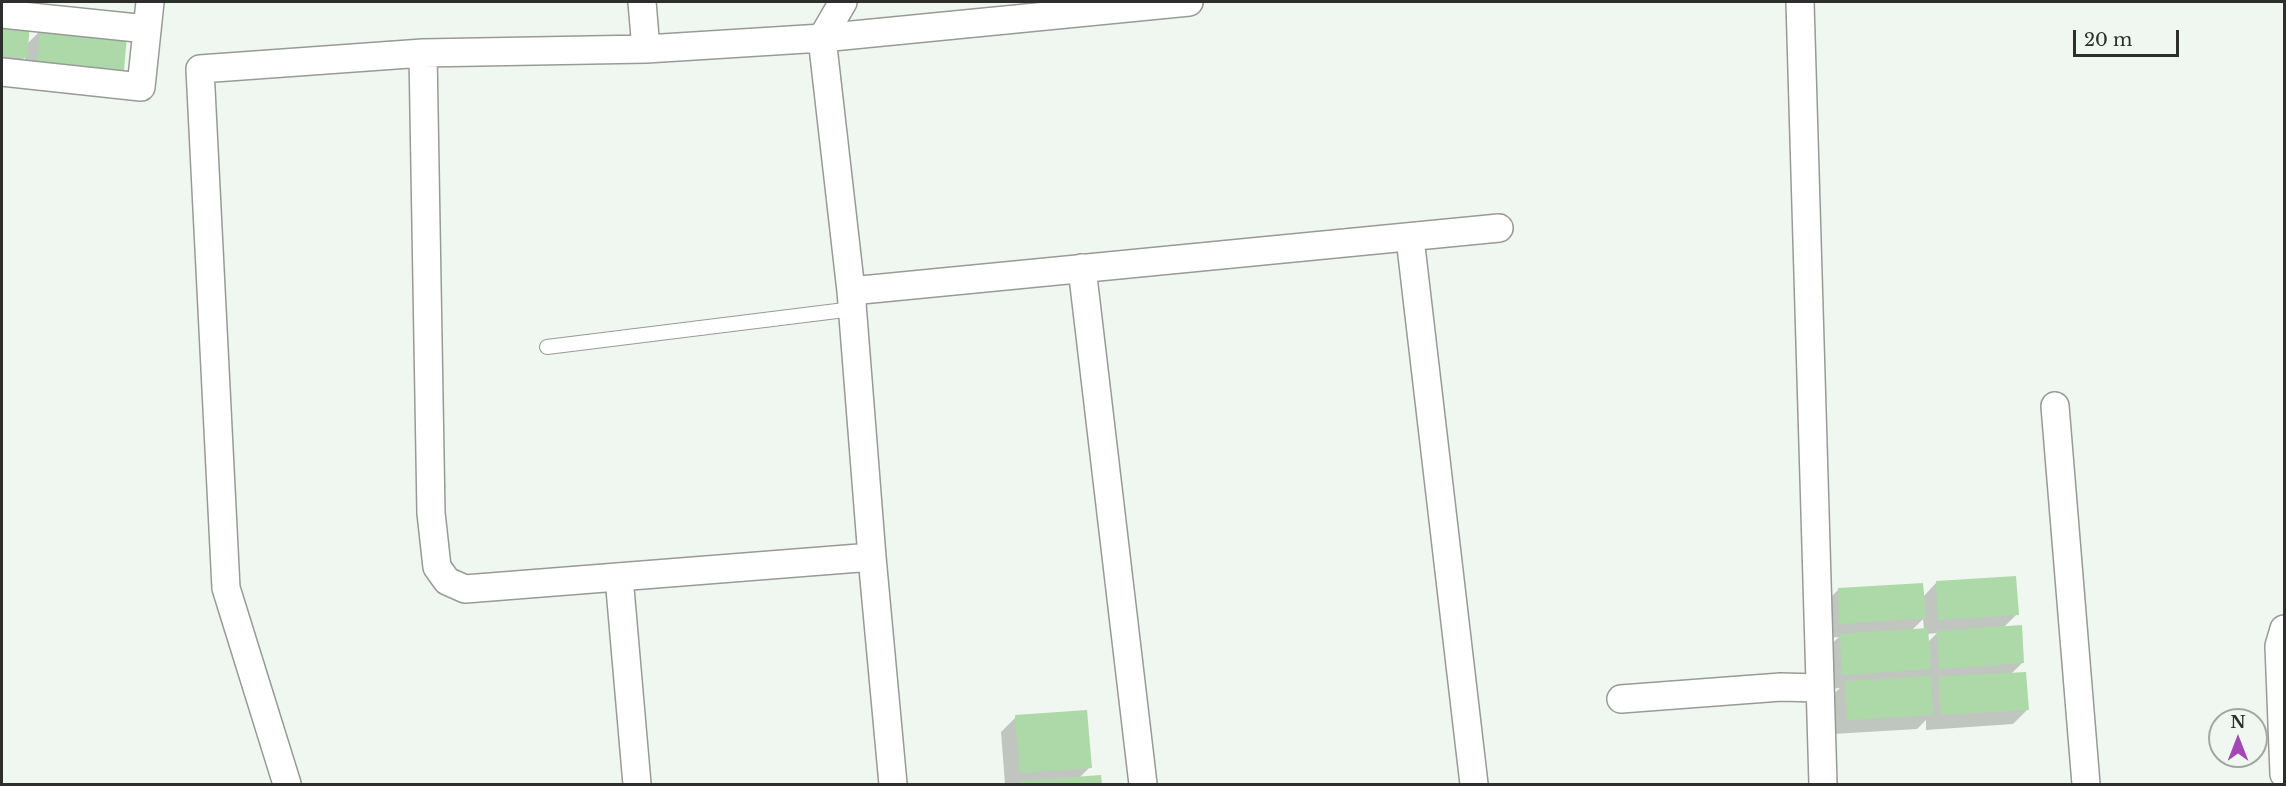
<!DOCTYPE html>
<html>
<head>
<meta charset="utf-8">
<style>
	body { margin:0 }
	#map { position:relative; width:2286px; height:786px; overflow:hidden; background:#f0f7f0; font-family:"Libre Baskerville",serif }
	canvas { display:block }
	.frame { position:absolute; inset:0; border:3px solid #2c2f2c; pointer-events:none }
	.north { position:absolute; left:2208px; top:708px; width:60px; height:60px; box-sizing:border-box; background:#f0f7f0; border:2px solid #a2a7a2; border-radius:50%; rotate:0deg; font-size:16px; font-weight:700; line-height:24px; text-align:center; color:#2c2f2c }
	.north::after { content:''; display:block; margin:auto; width:21px; height:27px; background:#a249b5; clip-path:polygon(50% 0,100% 100%,50% 72%,0 100%) }
	.scale { position:absolute; left:2073px; top:30px; width:106px; height:27px; box-sizing:border-box; border:3px solid #2c2f2c; border-top:0; padding-left:8px; font-size:18px; line-height:21px; white-space:nowrap; color:#2c2f2c; -webkit-text-stroke:4px #f0f7f0; paint-order:stroke }
</style>
</head>
<body>
<div id="map">
<canvas width="2286" height="786"></canvas>
<div class="frame"></div>
<div class="north">N</div>
<div class="scale">20 m</div>
</div>
<script>
const ctx = document.querySelector('canvas').getContext('2d');
ctx.lineJoin = 'round';
function fill(path, color) { ctx.fillStyle = color; ctx.fill(path, 'evenodd'); }
function strokePath(path, color, width, dash) { ctx.strokeStyle = color; ctx.lineWidth = width; ctx.lineCap = dash ? 'butt' : 'round'; ctx.setLineDash(dash || []); ctx.stroke(path); }
const shadow = new Path2D(`
	M2,23L26,45L41,30L122,70L108,85L23,78L25,57L10,72L2,71Z
	M1936,583L2017,614L2003,628L2022,663L2011,674L2027,710L2013,724L1926,730V720L1917,729L1833,734L1830,697L1840,688L1828,689L1825,650L1839,637L1826,638L1824,604L1839,589L1923,597ZM1923,619L1924,630L1911,631ZM1937,633L1928,642L1927,634Z
	M1016,717L1090,767L1079,778L1099,777L1100,784H1005L1001,732Z`);
const building = new Path2D(`
	M2,22L30,25L27,58L2,56Z
	M41,28L127,35L124,71L37,64Z
	M2016,576L2019,615L1938,620L1936,581Z
	M1923,583L1926,618L1840,624L1838,588Z
	M2022,625L2024,663L1939,669L1937,631Z
	M1928,628L1931,669L1842,675L1840,634Z
	M2026,672L2029,710L1941,715L1938,677Z
	M1931,676L1933,715L1847,720L1845,681Z
	M1087,710L1092,768L1020,773L1015,715Z
	M1101,775L1102,784H1021V781Z`);
const service = new Path2D(`
	M547,347L853,309`);
const minor = new Path2D(`
	M642,2L646,49
	M843,2L822,38L851,291L872,557L893,784
	M1800,2L1823,784
	M2,14L147,29
	M423,53L431,513L437,567L447,581L465,589L872,557
	M2,72L141,87L150,2
	M1410,238L1474,784
	M1082,268L1143,784
	M851,291L1499,228
	M2055,406L2086,784
	M619,577L637,784
	M2284,629L2279,646L2284,774
	M1621,699L1781,687L1819,688
	M287,784L226,588L200,69L423,53L646,49L822,38L1189,2`);
fill(shadow, '#0003');
fill(building, '#add9a9');
strokePath(service, '#969c95', 16);
strokePath(minor, '#969c95', 30);
strokePath(service, '#fff', 14);
strokePath(minor, '#fff', 27);
</script>
</body>
</html>
